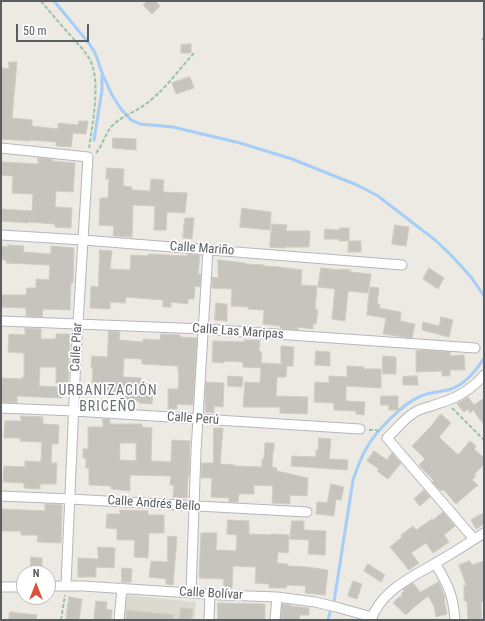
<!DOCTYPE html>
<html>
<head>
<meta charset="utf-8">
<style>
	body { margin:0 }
	#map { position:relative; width:485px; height:621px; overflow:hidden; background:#eceae2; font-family:"Roboto Condensed",sans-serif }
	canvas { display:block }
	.frame { position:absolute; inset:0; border:2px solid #5a5d61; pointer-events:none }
	.north { position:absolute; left:16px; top:565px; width:40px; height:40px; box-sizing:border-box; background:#fff; border:1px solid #bdbec0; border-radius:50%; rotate:0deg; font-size:11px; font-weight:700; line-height:16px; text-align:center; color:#5a5d61 }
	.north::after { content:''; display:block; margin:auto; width:14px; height:18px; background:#db5238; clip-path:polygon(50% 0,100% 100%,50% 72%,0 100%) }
	.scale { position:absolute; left:16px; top:24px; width:73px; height:18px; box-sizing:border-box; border:2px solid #5a5d61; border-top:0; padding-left:5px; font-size:12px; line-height:14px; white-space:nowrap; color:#5a5d61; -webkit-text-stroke:3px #fff; paint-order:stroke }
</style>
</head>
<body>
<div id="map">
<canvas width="485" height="621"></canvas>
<div class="frame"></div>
<div class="north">N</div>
<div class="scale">50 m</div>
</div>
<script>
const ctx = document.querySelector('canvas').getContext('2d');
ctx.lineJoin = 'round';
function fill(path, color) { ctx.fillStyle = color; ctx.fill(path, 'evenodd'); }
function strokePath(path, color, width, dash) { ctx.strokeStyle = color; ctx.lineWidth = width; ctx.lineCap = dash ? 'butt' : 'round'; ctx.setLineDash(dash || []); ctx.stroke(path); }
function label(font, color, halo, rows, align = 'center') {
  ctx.font = font + ' "Roboto Condensed",sans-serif'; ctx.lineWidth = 3.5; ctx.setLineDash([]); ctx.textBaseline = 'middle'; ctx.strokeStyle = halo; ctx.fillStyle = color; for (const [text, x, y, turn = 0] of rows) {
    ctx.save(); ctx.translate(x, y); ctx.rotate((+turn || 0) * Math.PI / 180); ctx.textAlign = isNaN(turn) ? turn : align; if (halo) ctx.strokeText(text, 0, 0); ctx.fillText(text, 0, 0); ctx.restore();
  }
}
const education = new Path2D(`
	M125,595L196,602L194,620H123Z`);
const stream = new Path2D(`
	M54,1L88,42L94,51L97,58L102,73L112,95L121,109L131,120L140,124L173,127L240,143L292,159L357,185L378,196L435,240L450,254L471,277L484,296
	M94,140L102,90V75
	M334,602L353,480C357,469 360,459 366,449C375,432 403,403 421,396C430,392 441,392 451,389C465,384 476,371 484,358
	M328,620L330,612`);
const building = new Path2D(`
	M147,1H155L160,6L152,14L143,5Z
	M191,44V53H181V45Z
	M9,62H17L12,118L32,120V126L58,129V123L78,125L79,121H88L86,134L73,133L71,147L56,146V142L30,140V141L1,139V68L9,69Z
	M190,77L194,88L176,94L172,83Z
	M113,138L136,139V150L113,148Z
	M38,158L52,159V161L75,163L73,192L56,191L55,207L72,208L71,228L55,227V224L28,222V223L1,221V209L32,211L33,194L12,193L13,176L1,175V162L38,164Z
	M107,168L124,169L123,186L132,187V190L150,191L151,179L164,180L163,192L187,193L185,213L167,212L166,230H154L155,206L133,205L132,237L113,236L114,226L99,225L100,198H108L109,179H106Z
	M242,208L254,210L271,212L270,230L240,227Z
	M185,218H194L192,239L183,238Z
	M272,224L287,225L286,231H310L309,247H285V248L270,247Z
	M395,225L409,227L406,246L392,244Z
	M340,228H349V241H339V239H324L325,229L339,230Z
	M349,241H361V252H348Z
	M8,245L24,246L23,252L51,254V246L74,248L73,283H71L70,310L43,309L42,317L26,316V308L1,307V295H26L27,288H36V279L49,280L50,265L6,263V260H1V246L7,247Z
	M100,250L112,251L110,269L130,270L131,255L148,256V254L187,256L188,254L200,255L198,274H201L200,287L195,286L194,299H188V304L171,302V307H163V300L126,297L125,303L110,302V309L90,308L91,286L98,287Z
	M218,260L245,263V264L264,265V266L279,267L302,270L301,285L317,286L315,309L318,310L316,324H313V329L298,327V330L284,329L280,328V326L263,324L264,310L248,309L249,307L231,306L232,289L212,288V277L218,278Z
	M321,268L339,270V269L351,270L350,272L371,274L368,293L348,291L345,321L332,319L335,289L318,287Z
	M429,268L444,278L438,289L423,279Z
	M370,287L379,288L377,304H380L379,308L401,312L400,321L415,324L412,338L383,334L386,318L367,315Z
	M216,303L227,304V321L215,320Z
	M441,317L453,320L449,337L422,330L423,322L439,326Z
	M25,328L41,329V339H56V334H70L68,383H56V367H40L39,386L62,387V398L17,396V403L1,402V378L22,379V377H24V353L8,352L9,334L25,335Z
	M109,331L120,332L119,340L143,342V339L160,340L161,334L180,335V337L197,338L193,405L177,404V409H168V389H178L179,372H178V366L142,364V359L124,358L123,377L141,378L140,383L153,384L152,404L139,403V401L123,400V393L105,392L106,384L92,383L93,368H91L92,356L107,357Z
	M244,340H260L259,351L262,352L261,363L281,364V346L294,347L293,366H287L286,377H277L276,396L308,397L307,414L280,413V407H243L245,382L260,383L261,368L243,367V362L224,361V363L212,362L213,341L244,342Z
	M423,350L450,352V356L464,355L465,370H450V376H442V371L416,372V351Z
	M316,351L330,352V366L315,365Z
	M383,356L396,357V374H383Z
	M347,366L364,367V369H381V388L346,386V401L365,402L364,415L356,414V411L334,410V403L314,402L315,382L329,383V376L347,377Z
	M228,376L243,377L242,387L228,386Z
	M417,376L418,385H403V377Z
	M206,382L224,383L223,407L214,406V413L205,412L206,405H205Z
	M381,396H398V410H389V405H381Z
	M468,397L474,405L484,398V425L473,410L470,413L468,409L464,412L457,404Z
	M441,414L451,423L439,437L458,455L470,441L476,446L474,449L484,458V464L474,475L476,476L472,480L478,485L456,504L443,489L442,491L439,489L432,482L434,481L419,465L425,459L412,446L434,423V422Z
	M21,416L43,417V424L59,425L58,444H52L51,463H57L56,484H40V489L24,488V483L3,482L4,466L25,467V461L41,462L42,442L20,441V438H4L5,421H21Z
	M103,419H110V424H142V427L152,428L151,461L171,462L172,440L190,441L189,477H188L187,498L173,497L174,485H170L171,476L130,475V491L111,489V486L89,485V468H86V458H83V449H88V427H103ZM120,443H136V461L120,460Z
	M214,428H223L220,464L235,465V466L262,467V459H264L265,443H274V451H273L272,467L277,468V471L308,478L307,496L290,495V504L272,503L273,486L254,485V494H239L238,502H229V498L211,497L212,478H201L202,463H213Z
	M319,438L331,439L329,459L348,460L347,470L291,466L292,456L316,457V450H318Z
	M374,451L387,460L392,453L401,463L388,479L377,471L379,469L367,461Z
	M331,484L344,487L341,500L336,499L334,516L316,514L317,502L327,503Z
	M424,490L430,497L420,506L414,499Z
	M45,504L62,505L61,543L37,542L38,535H21V531H1V509L45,511Z
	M120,510L148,511V515H164V533H149L148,558L134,557L135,540H117V529L106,528L107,514H120Z
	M443,512L455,526L444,535L449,542L433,553L426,543L411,553L419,563L409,570L390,547L402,537L401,535L413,526L416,530L432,519L433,520Z
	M484,513V524L476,529L471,520Z
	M228,520L249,521V534L271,535V534L289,535L288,553L278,552L277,563L288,564V566L307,567L328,570L325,595L305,593L306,586L287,585L286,588H269V584L255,583L256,567L233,566L232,588L223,587L224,579L199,578L201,533H217L216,550L236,551L237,535L227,534Z
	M292,521H304V530L326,531L325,555L308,554L309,540L290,539Z
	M168,536L177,537L173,585L166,584V579L149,577L151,561L167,562Z
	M98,547L115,548L114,568L96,567V577H78V558L98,559Z
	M31,557L42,558V573H31Z
	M470,561L472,565L484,561V602H481L482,620H468L467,601H464V586L466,585L459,565Z
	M368,564L385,575L381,582L364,571Z
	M122,568L132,569L131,582H122Z
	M353,581L362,584L357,599L348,596Z
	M439,582L445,598L444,599L447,614L436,617L434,606L428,596L413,608L406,615L393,603L399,597H401L402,595L401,594L404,591L403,589L413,583L420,592Z
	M69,597L82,599L79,620H66Z
	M96,601L107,602L106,609L112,610L111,620H94Z
	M218,603L265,604V620H218Z
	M282,604L290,605V606L309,608V615H300L299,620H285V619H281Z
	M181,608L193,609L191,620H179Z
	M127,610L174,615L173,620H126Z
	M10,612L37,615L36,620H9Z`);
const path = new Path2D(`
	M41,1C51,13 61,25 71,36C77,43 84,50 89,58C102,80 92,125 89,149
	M482,40L484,37
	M96,153C102,146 105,135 111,127C121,116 136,112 147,103C166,89 179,69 195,52
	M452,408L484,440
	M369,430H376L380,433
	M61,620L65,595`);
const street = new Path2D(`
	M1,148L88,157L76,356L66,585
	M1,235L83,240L402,265
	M1,321L204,329L475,348
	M1,408L74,411L360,429
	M1,496L70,499L307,512
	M474,539L387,438C396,430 406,416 417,411C423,408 430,407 437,404C455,399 472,389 484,375
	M435,563C448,585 453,594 455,620
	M48,586H83L222,595L277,597L315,602L336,607L372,617
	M1,587H24
	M191,593L196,451L208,249
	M119,620L122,588
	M209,620L210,594
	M275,620L277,597
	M371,620C381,591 410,578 434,564C451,554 467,544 484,533`);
const streetNames = [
	["Calle Mariño",202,249,4],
	["Calle Las Maripas",238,332,4],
	["Calle Piar",77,347,-87],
	["Calle Perú",193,419,4],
	["Calle Andrés Bello",154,504,4],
	["Calle Bolívar",211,594,3]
];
const neighbourhoodNames = [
	["URBANIZACIÓN",108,391],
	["BRICEÑO",108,407]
];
fill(education, '#dcd9d0');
strokePath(stream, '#a6cef8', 3);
fill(building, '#c7c4be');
strokePath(building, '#d0ccc1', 1);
strokePath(street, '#b4b7bb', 11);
strokePath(path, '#9ac2a8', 2, [4, 2]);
strokePath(street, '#fff', 9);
label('13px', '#5a5d61', '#fff', streetNames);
ctx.letterSpacing = '1px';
label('14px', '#6b6f73', '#fff', neighbourhoodNames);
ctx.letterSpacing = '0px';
</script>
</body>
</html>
